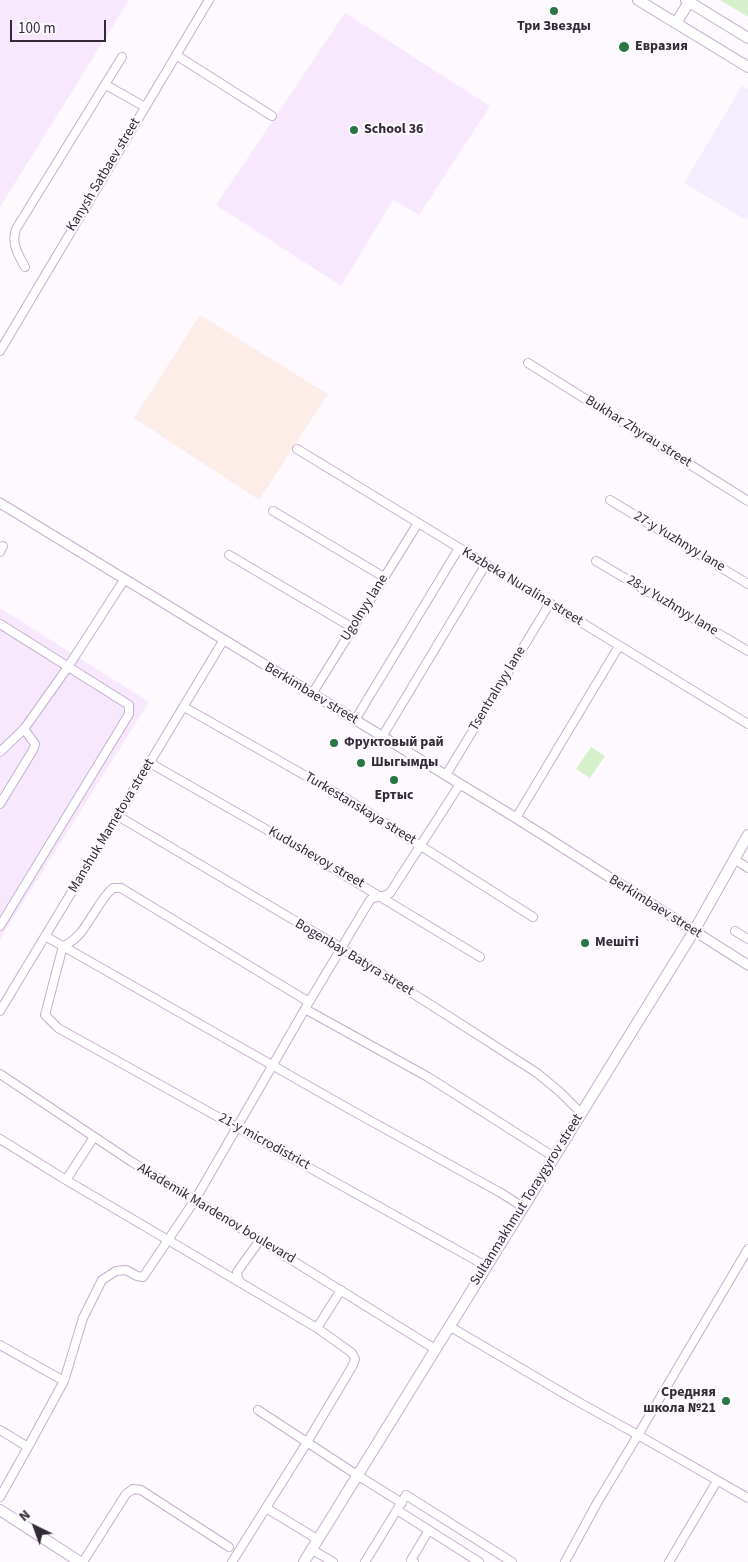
<!DOCTYPE html>
<html>
<head>
<meta charset="utf-8">
<style>
	body { margin:0 }
	#map { position:relative; width:748px; height:1562px; overflow:hidden; background:#fdf9ff; font-family:"Source Sans 3",sans-serif }
	canvas { display:block }
	.north { position:absolute; left:10px; top:1502px; width:50px; height:50px; -webkit-text-stroke:4px #fdf9ff; paint-order:stroke; rotate:318deg; font-size:14px; font-weight:700; line-height:20px; text-align:center; color:#322a35 }
	.north::after { content:''; display:block; margin:auto; width:18px; height:22px; background:#322a35; clip-path:polygon(50% 0,100% 100%,50% 72%,0 100%) }
	.scale { position:absolute; left:10px; top:20px; width:96px; height:22px; box-sizing:border-box; border:2px solid #322a35; border-top:0; padding-left:6px; font-size:15px; line-height:18px; white-space:nowrap; color:#322a35; -webkit-text-stroke:4px #fdf9ff; paint-order:stroke }
</style>
</head>
<body>
<div id="map">
<canvas width="748" height="1562"></canvas>
<div class="north">N</div>
<div class="scale">100 m</div>
</div>
<script>
const ctx = document.querySelector('canvas').getContext('2d');
ctx.lineJoin = 'round';
function fill(path, color) { ctx.fillStyle = color; ctx.fill(path, 'evenodd'); }
function strokePath(path, color, width, dash) { ctx.strokeStyle = color; ctx.lineWidth = width; ctx.lineCap = dash ? 'butt' : 'round'; ctx.setLineDash(dash || []); ctx.stroke(path); }
function label(font, color, halo, rows, align = 'center') {
  ctx.font = font + ' "Source Sans 3",sans-serif'; ctx.lineWidth = 4.5; ctx.setLineDash([]); ctx.textBaseline = 'middle'; ctx.strokeStyle = halo; ctx.fillStyle = color; for (const [text, x, y, turn = 0] of rows) {
    ctx.save(); ctx.translate(x, y); ctx.rotate((+turn || 0) * Math.PI / 180); ctx.textAlign = isNaN(turn) ? turn : align; if (halo) ctx.strokeText(text, 0, 0); ctx.fillText(text, 0, 0); ctx.restore();
  }
}
const commercial = new Path2D(`
	M742,86L748,90V217L746,220L684,183Z`);
const industrial = new Path2D(`
	M200,315L328,394L259,500L134,418Z`);
const built = new Path2D(`
	M0,0H129L0,207Z
	M345,13L490,106L419,215L393,200L341,286L216,205Z
	M0,608L149,702L0,939Z`);
const green = new Path2D(`
	M720,0H748V17Z
	M591,747L605,756L590,778L576,769Z`);
const minor = new Path2D(`
	M176,55L272,116
	M106,85L145,107
	M25,267C18,254 11,244 16,229L122,57
	M0,351L209,0
	M528,363L748,501
	M297,449L748,724
	M610,500L748,584
	M273,511L384,577
	M0,552L3,546
	M229,555L353,628
	M596,561L748,651
	M0,624L129,705V714L0,926
	M312,694L418,523
	M184,707L345,798L533,917
	M355,720L459,548
	M382,737L486,564
	M0,752L24,729L68,667L124,580
	M150,763L311,855L480,957
	M446,775L550,603
	M0,804L33,750L35,744L24,729
	M118,816L341,948L453,1019L537,1073L560,1092L581,1113
	M516,818L619,646
	M734,859L748,868
	M735,931L748,939
	M45,936L351,1110L501,1193L523,1207
	M309,1002L121,888H113C94,904 87,937 63,946L45,1015L58,1028L486,1266
	M305,1009L428,1077L554,1157
	M0,1011L223,641
	M0,1074L132,1162L195,1200L435,1349
	M0,1139L66,1180L94,1137
	M66,1180L241,1283
	M748,1249L638,1435L748,1498
	M449,1326L575,1400L638,1435L597,1503L565,1562
	M317,1328L341,1290
	M0,1345L64,1381L28,1447
	M64,1381L83,1318L102,1280L116,1271L126,1270L137,1276L143,1277L195,1200L309,1002L370,900C376,895 383,898 390,893L460,784
	M258,1410L357,1475L402,1503
	M0,1430L28,1447L0,1497
	M266,1508L317,1539
	M397,1510L479,1562
	M311,1549L333,1562
	M83,1562L126,1494L133,1489L141,1490L229,1547
	M232,1562L306,1444L353,1365L355,1359L352,1353L317,1328L241,1283L238,1279L237,1272L260,1240
	M365,1562L406,1495L512,1562
	M414,1562L411,1560L429,1530
	M669,1562L717,1481`);
const tertiary = new Path2D(`
	M0,503L516,818L748,965`);
const secondary = new Path2D(`
	M638,0L748,67
	M686,0L748,38
	M676,23L689,2
	M0,1510L80,1562
	M304,1562L694,931L748,835`);
const markers = [
	[554,11,5,"#287645"],
	[624,47,6,"#287645"],
	[354,130,5,"#287645"],
	[334,743,5,"#287645"],
	[361,763,5,"#287645"],
	[394,780,5,"#287645"],
	[585,943,5,"#287645"],
	[726,1401,5,"#287645"]
];
const poiNames = [
	["Три Звезды",554,27,"center"],
	["Евразия",635,47],
	["School 36",364,130],
	["Фруктовый рай",344,743],
	["Шыгымды",371,763],
	["Ертыс",394,796,"center"],
	["Мешіті",595,943],
	["Средняя",716,1393,"right"],
	["школа №21",716,1409,"right"]
];
const streetNames = [
	["Kanysh Satbaev street",104,175,-59],
	["Bukhar Zhyrau street",638,432,32],
	["27-y Yuzhnyy lane",679,542,31],
	["Kazbeka Nuralina street",522,587,31],
	["28-y Yuzhnyy lane",672,606,31],
	["Ugolnyy lane",365,608,-58],
	["Tsentralnyy lane",498,689,-59],
	["Berkimbaev street",311,694,31],
	["Turkestanskaya street",360,809,31],
	["Manshuk Mametova street",112,826,-59],
	["Kudushevoy street",316,858,30],
	["Berkimbaev street",655,907,32],
	["Bogenbay Batyra street",354,958,31],
	["21-y microdistrict",264,1142,29],
	["Sultanmakhmut Toraygyrov street",527,1200,-58],
	["Akademik Mardenov boulevard",216,1214,31]
];
fill(commercial, '#f3edfe');
fill(industrial, '#fcede8');
fill(built, '#f7e8fe');
fill(green, '#d6f0cc');
strokePath(minor, '#c4afcd', 10);
strokePath(tertiary, '#c4afcd', 11);
strokePath(secondary, '#c4afcd', 12);
strokePath(minor, '#fff', 8);
strokePath(tertiary, '#fff', 9);
strokePath(secondary, '#fff', 10);
for (const [x, y, r, color] of markers) { const dot = new Path2D(); dot.arc(x, y, r, 0, 2 * Math.PI); ctx.fillStyle = color; ctx.fill(dot); strokePath(dot, '#fdf9ff', 2); }
label('bold 14px', '#322a35', '#fdf9ff', poiNames, 'left');
label('14px', '#322a35', '#fdf9ff', streetNames);
</script>
</body>
</html>
